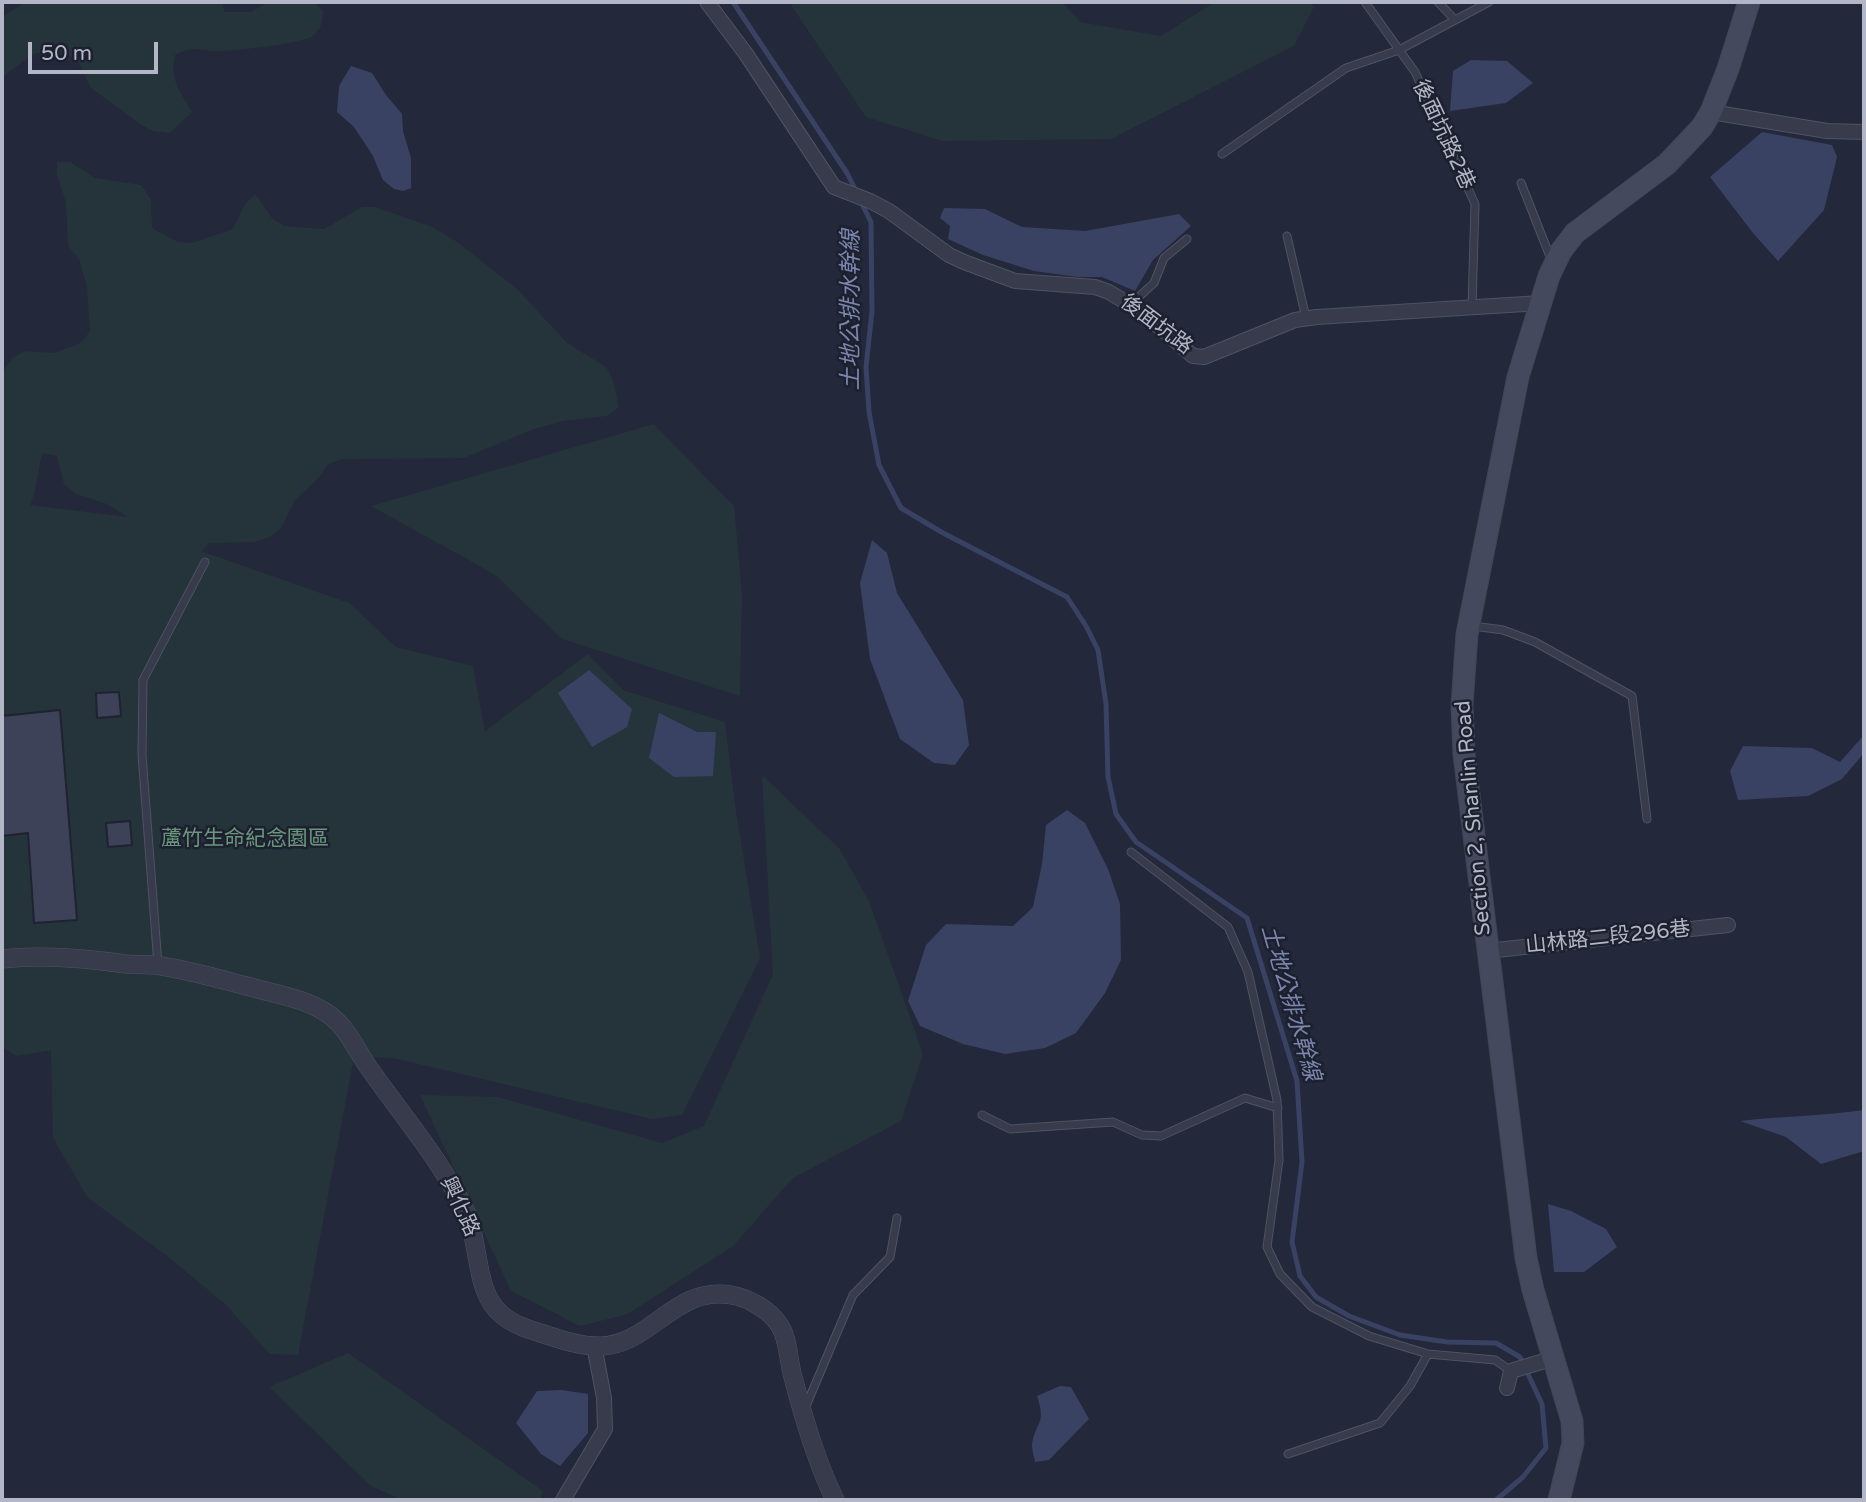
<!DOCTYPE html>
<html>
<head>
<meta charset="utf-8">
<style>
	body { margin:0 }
	#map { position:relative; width:1866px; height:1502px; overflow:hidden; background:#23283a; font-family:"Varela Round",sans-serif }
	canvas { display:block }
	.frame { position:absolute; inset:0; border:4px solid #b2b6c6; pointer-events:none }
	.scale { position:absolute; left:28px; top:42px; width:130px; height:32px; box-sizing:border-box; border:4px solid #b2b6c6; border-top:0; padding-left:9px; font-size:21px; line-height:24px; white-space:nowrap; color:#b2b6c6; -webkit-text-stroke:5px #1c202f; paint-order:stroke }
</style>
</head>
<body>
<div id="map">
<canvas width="1866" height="1502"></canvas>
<div class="frame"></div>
<div class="scale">50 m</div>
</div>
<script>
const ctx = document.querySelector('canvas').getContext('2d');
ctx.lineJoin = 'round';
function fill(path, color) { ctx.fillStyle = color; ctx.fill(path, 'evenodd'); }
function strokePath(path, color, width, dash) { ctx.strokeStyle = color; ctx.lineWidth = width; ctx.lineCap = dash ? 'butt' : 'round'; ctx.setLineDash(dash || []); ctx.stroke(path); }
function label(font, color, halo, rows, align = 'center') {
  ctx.font = font + ' "Varela Round","Noto Sans TC",sans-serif'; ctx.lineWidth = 5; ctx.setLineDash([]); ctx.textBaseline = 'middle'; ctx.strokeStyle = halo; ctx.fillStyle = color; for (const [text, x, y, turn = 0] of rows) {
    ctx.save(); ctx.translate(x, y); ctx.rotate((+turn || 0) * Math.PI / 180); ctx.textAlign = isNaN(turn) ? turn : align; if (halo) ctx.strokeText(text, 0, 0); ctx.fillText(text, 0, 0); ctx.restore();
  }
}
const green = new Path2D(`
	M26,2H222L225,12H251L268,2H313L324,11C322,21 322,28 314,35C304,44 233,51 217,51C199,51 192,45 175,55C169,78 180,92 192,112L170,133L153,131L140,124L91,88L78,61L66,53H35L2,77V17Z
	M789,2H1062L1080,22L1161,36L1215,2H1310L1314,7L1294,46L1111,139L942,141L866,117Z
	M57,162H70L95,178L141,185L151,199L152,228L178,242L192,243L233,229L245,204L255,194L272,218L284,226L324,229L362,207H375L430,226L456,241L517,289L567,343L606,367L613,380L619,407L607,416L563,421L534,429L464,458L341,459L327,465L319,478L295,500L281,528L270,537L254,542L209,543L201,551L349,603L396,647L473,666L485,731L588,654L623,690L725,722L735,805L760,958L682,1115L652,1119L393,1058L354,1057L298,1355L270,1354L224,1303L167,1256L88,1198L53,1138L51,1050L17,1056L2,1047V373L13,357L26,351L53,353L68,348L82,342L90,331L87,287L79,259L68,246L66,202L57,175ZM42,453L57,456L64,484L76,494L107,504L128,517L30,505L34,495Z
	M654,424L734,506L742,594L740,696L562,639L494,574L371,506Z
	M762,775L839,848L869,901L923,1054L901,1121L793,1178L733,1246L628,1314L580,1326L511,1291L420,1095L498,1097L662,1143L704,1126L773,974Z
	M348,1353L543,1491L540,1500H402L371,1486L269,1387Z`);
const water = new Path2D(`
	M1471,60L1507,61L1533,83L1506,103L1450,111L1453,71Z
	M351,66L372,73L386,95L402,114L403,131L411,158V188L403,191L394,189L383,180L373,156L354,127L337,112L339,86Z
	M1762,132L1832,145L1837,157L1824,210L1778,261L1753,233L1710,177Z
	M944,208L985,209L1022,227L1085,231L1179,214L1191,226L1153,260L1135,291L1102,277H1077L1034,271L983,255L948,239L950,226L940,218Z
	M872,540L887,553L897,593L963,700L969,745L955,765L934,763L900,739L870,659L860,583Z
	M589,670L632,709L627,727L592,747L558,693Z
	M659,713L697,732H716L713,776L674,777L649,758Z
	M1864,735V753L1842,779L1808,796L1738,800L1730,771L1743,746L1812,748L1840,762Z
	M1067,810L1085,823L1108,869L1120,904L1121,960L1105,993L1076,1033L1045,1048L1005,1054L963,1044L920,1026L908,1001L926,945L946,924L1013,926L1033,907L1042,864L1046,825Z
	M1864,1110V1151L1821,1164L1786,1137L1740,1121C1782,1116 1823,1116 1864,1110Z
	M1548,1204L1571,1211L1606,1229L1617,1247L1584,1272H1554Z
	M1060,1386L1071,1387L1089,1419L1049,1460L1035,1462C1034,1457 1032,1450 1032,1445C1035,1422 1047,1425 1037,1396Z
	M562,1390L588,1394V1433L560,1466L541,1454L516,1423L537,1391Z`);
const stream = new Path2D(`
	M733,2L847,173L857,193
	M861,202L871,222L872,311L866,367L869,412L879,465L901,508L943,533L1067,597L1086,626L1098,650L1106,704L1108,777L1116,814L1136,842L1247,918L1297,1081L1302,1162L1292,1242L1300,1276L1316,1297L1349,1316L1400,1335L1447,1342L1496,1343L1520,1357L1542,1404L1546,1448L1523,1477L1496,1500`);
const building = new Path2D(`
	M119,692L121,716L97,718L96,693Z
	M60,710L77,920L34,923L28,833L2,836V716Z
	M130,821L132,845L108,847L106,823Z`);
const service = new Path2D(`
	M1365,2L1415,72L1475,204L1472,307
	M1438,2L1455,20
	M1222,154L1346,68L1399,50L1489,2
	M1521,183L1551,259
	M1287,236L1306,318
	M1131,304L1154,283L1164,258L1187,239
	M1473,626L1503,630L1535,642L1632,696L1647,819
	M1131,852L1228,927L1248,972L1277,1100L1279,1160L1267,1247L1280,1274L1312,1307L1369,1336L1428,1354L1495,1360L1511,1371
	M158,965L142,755L143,680L205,562
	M982,1115L1010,1129L1113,1122L1142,1135L1161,1136L1245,1098L1278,1108
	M806,1406L853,1295L890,1257L897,1218
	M1288,1454L1380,1423L1410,1386L1428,1354`);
const minor = new Path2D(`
	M707,2L746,54L834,187L870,201L889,211L949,255L964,262L1015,281L1095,287L1109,292L1142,312L1193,356L1204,357L1295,320L1317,317L1541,303
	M1711,112L1827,131L1864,132
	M1487,951L1728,925
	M1507,1388L1511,1371L1554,1358
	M563,1500L605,1429L604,1398L594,1345`);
const tertiary = new Path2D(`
	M2,959C43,954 85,958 126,964C138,965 150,964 161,966C193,971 223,980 254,988C280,995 308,999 331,1016C349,1030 356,1050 369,1068C402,1115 440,1159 465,1210C481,1242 473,1291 502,1315C515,1326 534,1331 550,1336C567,1342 585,1347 602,1346C651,1344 676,1285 731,1295C749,1298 770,1310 780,1326C789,1340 788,1361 793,1377C804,1420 816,1461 835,1500`);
const secondary = new Path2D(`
	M1559,1500L1573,1443L1572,1421L1533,1290L1526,1258L1464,754L1462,705L1467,634L1518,377L1549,276L1561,251L1575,233L1667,164L1702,127L1711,112L1728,69L1749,2`);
const streetNames = [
	["後面坑路2巷",1443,135,65],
	["後面坑路",1156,325,37],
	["Section 2, Shanlin Road",1474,818,-95],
	["山林路二段296巷",1608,938,-6],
	["興化路",459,1207,65]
];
const parkNames = [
	["蘆竹生命紀念園區",245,839]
];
const waterNames = [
	["土地公排水幹線",852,310,-90],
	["土地公排水幹線",1290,1003,74]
];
fill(green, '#25343b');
fill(water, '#394263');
strokePath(stream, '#394263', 5);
fill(building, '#3d4258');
strokePath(building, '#1e2231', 2);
strokePath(service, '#4f5362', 9);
strokePath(minor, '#4f5362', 16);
strokePath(tertiary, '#4f5362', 19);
strokePath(secondary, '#404453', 23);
strokePath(service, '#373b4b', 7);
strokePath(minor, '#373b4b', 14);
strokePath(tertiary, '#373b4b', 18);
strokePath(secondary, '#45495d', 21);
label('21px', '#b2b6c6', '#1c202f', streetNames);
label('21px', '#6a967d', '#1c202f', parkNames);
label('italic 23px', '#7b86ad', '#1c202f', waterNames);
</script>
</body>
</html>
